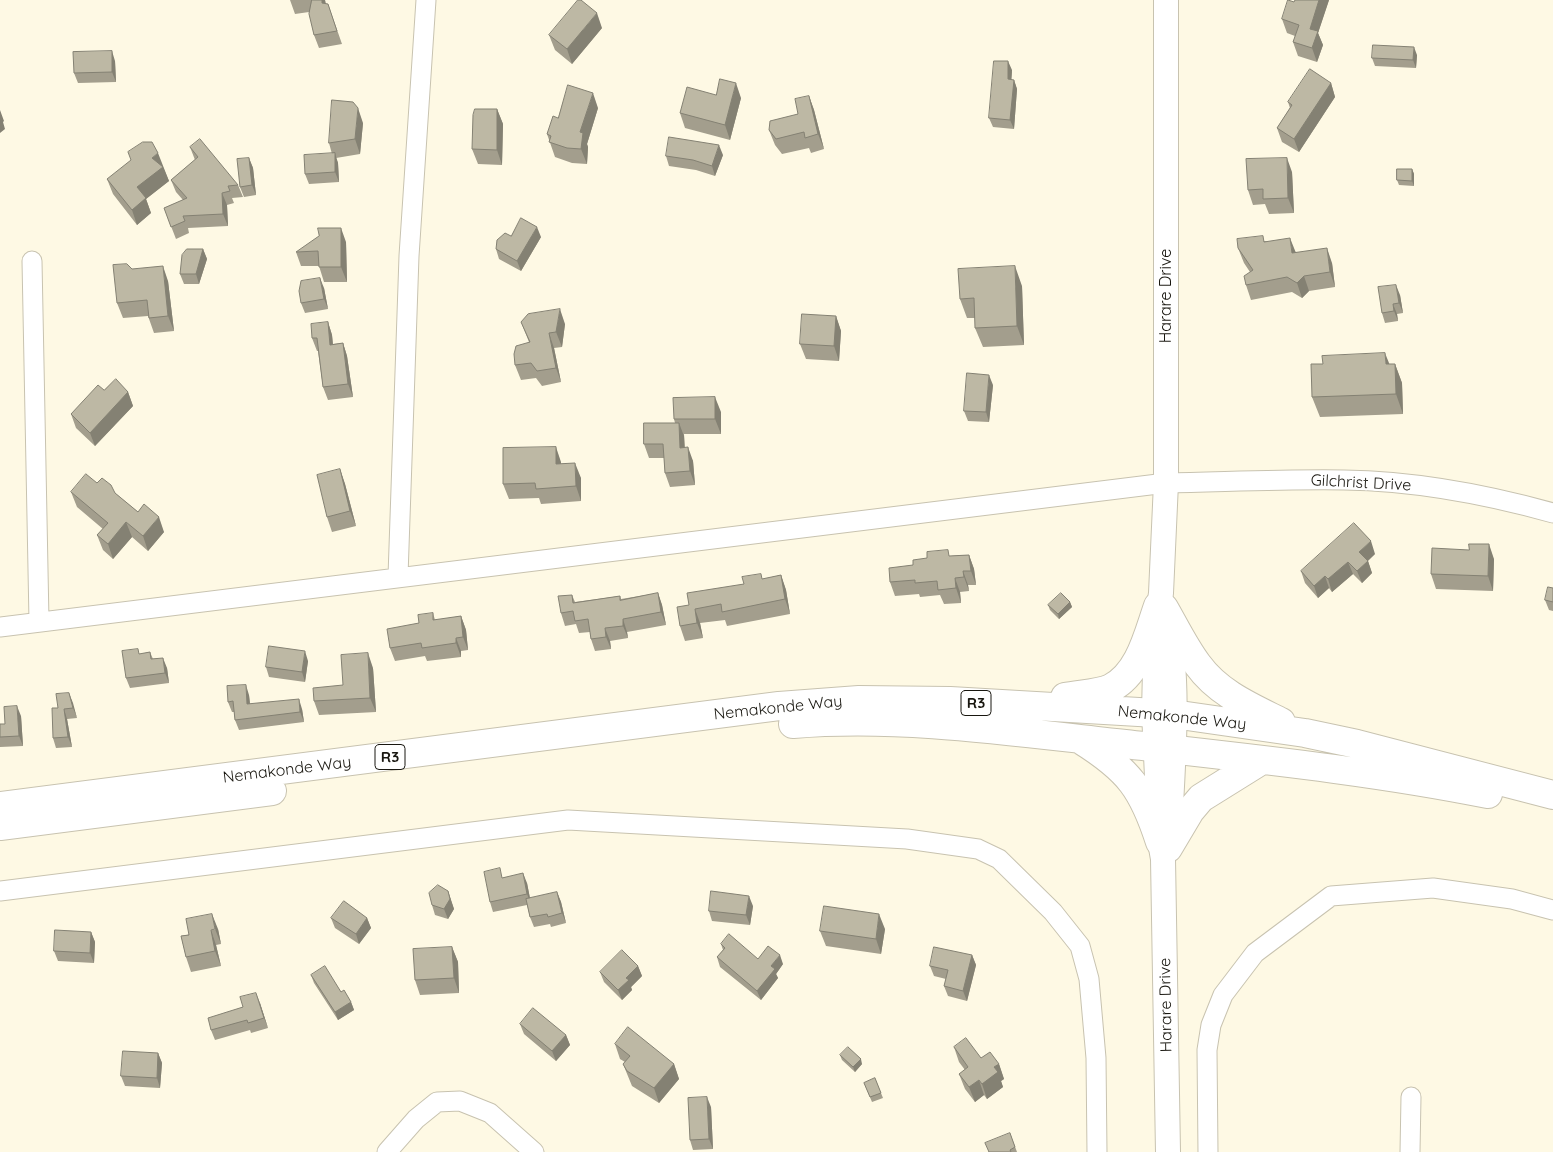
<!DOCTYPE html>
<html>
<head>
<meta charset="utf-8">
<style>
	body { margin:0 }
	canvas { display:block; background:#fef9e4 }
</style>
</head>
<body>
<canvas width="1553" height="1152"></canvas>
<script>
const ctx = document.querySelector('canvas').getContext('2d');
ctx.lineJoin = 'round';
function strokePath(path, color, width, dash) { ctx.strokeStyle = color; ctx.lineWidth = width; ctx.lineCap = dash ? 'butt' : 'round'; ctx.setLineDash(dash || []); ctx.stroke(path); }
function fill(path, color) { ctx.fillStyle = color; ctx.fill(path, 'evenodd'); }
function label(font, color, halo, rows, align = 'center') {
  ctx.font = font + ' Quicksand,sans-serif'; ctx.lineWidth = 4; ctx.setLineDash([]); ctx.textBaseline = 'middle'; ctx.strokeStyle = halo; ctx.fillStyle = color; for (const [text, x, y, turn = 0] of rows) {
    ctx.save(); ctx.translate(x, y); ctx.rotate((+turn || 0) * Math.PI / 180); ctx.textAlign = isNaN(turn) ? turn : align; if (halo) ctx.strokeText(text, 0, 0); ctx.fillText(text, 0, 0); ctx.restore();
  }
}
const minor = new Path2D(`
	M32,261L39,621
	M398,576L409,256L426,0
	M0,627L1166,483C1225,482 1285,479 1344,480C1415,481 1485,494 1553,513
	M0,891L568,820L907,839L978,849L999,859L1053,912L1080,946L1089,979L1096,1058L1097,1152
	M387,1152L416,1119L437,1102L460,1101L490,1113L534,1152
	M1208,1152L1207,1050L1211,1025L1223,995L1255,953L1331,896L1433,888L1512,899L1553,910
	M1410,1152L1411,1097`);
const major = new Path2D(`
	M1166,0V483L1161,593L1156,628L1154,712L1160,842L1163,859L1168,1152
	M1167,621C1179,676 1174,748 1171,805`);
const highway = new Path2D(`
	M1164,608C1175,627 1185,648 1198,665C1218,693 1251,707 1281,722
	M1065,697C1079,694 1098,694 1111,688C1140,673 1148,634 1158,606
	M793,724C903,715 1015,732 1125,744C1246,758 1368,770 1488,794
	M1081,740C1129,770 1143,789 1160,842
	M0,806L779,706L859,700L950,701L1173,714L1305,733L1357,744L1553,795
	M0,826L272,791
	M1168,848L1190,811L1201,798L1262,760`);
const wall = new Path2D(`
	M290,0H325L326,4H328L342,44L319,48L314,35L309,12L295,14Z
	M1329,0L1318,33L1323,45L1317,62L1298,56L1293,42L1295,36L1287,33L1282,19L1294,2Z
	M602,28L572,64L555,50L549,35Z
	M1417,55L1416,68L1375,66L1372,58Z
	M115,61L116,82L78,83L74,73Z
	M1012,70L1011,80H1014L1017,89L1014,129L993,127L989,118Z
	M1331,83L1335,97L1299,152L1282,142L1277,128L1290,108L1288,102Z
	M716,95L741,98L730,140L685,128L680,113Z
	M809,96L814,110L824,149L811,153L809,148L782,154L775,145L769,130L798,114Z
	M598,108L587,144L588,147L587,164L572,163L555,157L547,134L558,118Z
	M497,109L503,124L502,165L478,164L472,149Z
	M363,123L360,154L336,158L338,163L339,182L309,184L305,174L332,154L329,143Z
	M190,147L238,185L243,197L232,198L234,203L227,205L228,226L188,228L189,233L176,239L164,208L183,200L176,192L171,180L195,160Z
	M723,155L715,176L696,170L669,166L666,156Z
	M249,158L253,168L256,195L244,197L240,187Z
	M162,166L163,167L169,181L146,199L151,213L137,225L113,194L107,179Z
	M1412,169L1414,174V186L1399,185L1397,180Z
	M1292,172L1294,213L1269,214L1265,204L1253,205L1248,190Z
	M511,236L541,237L521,271L499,259L496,249Z
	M1265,241L1296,252L1332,263L1335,287L1309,291L1302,298L1292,292L1251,300L1246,285L1250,272L1244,263L1238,248Z
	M346,242L347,282H324L319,266H301L296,252Z
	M203,249L207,259L199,284H184L180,274Z
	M132,269L168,281L174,331L154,333L148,316L123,318L117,303Z
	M1022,286L1024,345L983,347L975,328V318H967L960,299Z
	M324,288L328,309L305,313L301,303Z
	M1400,295L1403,313L1397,314L1398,321L1385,323L1382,313Z
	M836,316L841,331L839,361L806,359L800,344Z
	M328,322L332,335L333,344L343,343L347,356L353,397L328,400L323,387L318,351H317L312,338Z
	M521,322L565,324L562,347L554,348L561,382L542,386L536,378L521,380L515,365L529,342Z
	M1323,364H1395L1402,383L1403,414L1320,417L1312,397Z
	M993,385L989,422L968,421L964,411Z
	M104,390L128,392L133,406L95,446L76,428L71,414Z
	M721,412V434H684L685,448L693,461L695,485L670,487L665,473L664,458H649L644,444L675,423L674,419Z
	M561,462V464L581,478V501L541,504L539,498L509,499L503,484Z
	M340,469L345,484L356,526L332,532L327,517Z
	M97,483L115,493L138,512L164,532L148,551L132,537L113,559L103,550L97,535L103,529L77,507L71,492Z
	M1469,550L1494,559L1493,591L1436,589L1431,574Z
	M1375,554L1368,561L1372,573L1362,583L1353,574L1332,592L1329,588L1318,598L1305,583L1301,571Z
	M969,555L974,569L976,585H968L969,591L960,592L961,603L944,604L940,595L920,597L919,594L895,596L890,582L913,565L951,556Z
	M781,575L786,590L790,614L727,626L725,620L700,623L703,638L685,641L680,626L689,605L744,584L763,579Z
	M1553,588V611L1549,610L1545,600Z
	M658,593L662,605L666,625L627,632L628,638L610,641L611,649L595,651L591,639L590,632L579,633L576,624L565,626L561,613L572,595L575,602L620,596L621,599Z
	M1070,602L1072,607L1059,619L1050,610L1048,605Z
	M433,613L435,620L461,616L466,630L468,650L461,651V657L427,661L425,656L395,661L390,648L419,623Z
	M150,652L153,659L167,668L169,683L130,688L126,678L140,654Z
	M308,661L305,682L269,677L266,667Z
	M373,668L376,712L319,715L314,701L343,685Z
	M69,693L77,718L67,719L72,747L56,748L53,738L58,708Z
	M249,695L250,704L302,709L304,722L239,730L235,720L234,712H232L228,702Z
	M21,716L23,746L0,747V724H5Z
	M504,877L527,883L530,898L557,892L561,902L566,923L551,927L550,924L534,927L530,917L527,905L493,912L490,902Z
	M448,891L454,909L448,919L435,915L432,905Z
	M753,906L750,925L712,921L709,911Z
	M331,918H367L371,928L359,944L335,928Z
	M218,929L221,944L216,945L221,966L191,972L186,957L181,936Z
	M885,929L881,954L826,946L820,931Z
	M91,932L95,942L94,963L58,961L54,951Z
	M721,944L758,959L783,964L776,974L778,978L761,1000L720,967L717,957L723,950Z
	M452,947L458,962L459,993L420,995L415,980Z
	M972,955L976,965L967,1001L948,996L944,986L946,979L934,976L930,966Z
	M638,966L642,976L631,987L632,990L622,1000L604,982L600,972Z
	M311,975L341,992L351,1002L354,1010L338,1020L314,983Z
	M260,1003L268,1028L251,1033L250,1030L215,1040L211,1030L243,1007Z
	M520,1024L566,1035L570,1045L556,1061L524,1034Z
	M615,1044L674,1064L679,1079L659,1103L632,1086L623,1064L625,1062L620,1059Z
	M954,1047L981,1058L999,1064L1004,1079L1001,1081L1003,1087L987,1099L984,1095L975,1102L965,1089L959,1074L965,1070L959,1062Z
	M158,1053L162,1063L160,1088L125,1086L121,1076Z
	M840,1055L862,1064L855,1072L842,1060Z
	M875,1078L883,1098L872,1102L864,1083Z
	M711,1107L713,1149L693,1150L690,1140Z
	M1010,1133L1017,1152H988Z`);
const shadedWall = new Path2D(`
	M322,0H325L327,16L322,3Z
	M1319,0H1329L1318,33L1323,45L1317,62L1312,48L1310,29Z
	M597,13L602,28L572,64L567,49Z
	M1414,47L1417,55L1416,68L1413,60Z
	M112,51L115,61L116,82L112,72Z
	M1008,61L1012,70L1011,88L1008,79Z
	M1014,80L1017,89L1014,129L1010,120Z
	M736,83L741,98L730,140L725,125Z
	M1331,83L1335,97L1299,152L1294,139Z
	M593,93L598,108L587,144L588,147L587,164L581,149L580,132Z
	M809,96L814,110L824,149L818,134Z
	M358,108L363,123L360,154L355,139Z
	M497,109L503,124L502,165L497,150Z
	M0,110L4,121L3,122L5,129L0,133Z
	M719,145L723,155L715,176L712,166Z
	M158,153L169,181L146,199L151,213L137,225L132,210L137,187L152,158Z
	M335,153L338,163L339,182L335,172Z
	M249,158L253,168L256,195L252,185Z
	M1287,158L1292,172L1294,213L1288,198Z
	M1412,169L1414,174V186L1412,181Z
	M222,193L227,205L228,226L223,214Z
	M537,227L541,237L521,271L517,261Z
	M341,228L346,242L347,282L341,267Z
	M1290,238L1296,253H1292Z
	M1327,248L1332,263L1335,287L1330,272Z
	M203,249L207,259L199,284L196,274Z
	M163,266L168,281L174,331L168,316Z
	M1015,266L1022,286L1024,345L1017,326Z
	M1304,276L1309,291L1302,298L1297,283Z
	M320,278L324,288L328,309L324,299Z
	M1396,285L1400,295L1403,313L1399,303Z
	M1393,304L1397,314L1398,321L1394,311Z
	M560,309L565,324L562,347L556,332Z
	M836,316L841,331L839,361L834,346Z
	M328,322L332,335L334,358L330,345Z
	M549,333L554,348L561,382L556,368Z
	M343,343L347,356L353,397L348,384Z
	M1385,353L1393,373L1386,364Z
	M1395,364L1402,383L1403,414L1396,394Z
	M989,375L993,385L989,422L986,412Z
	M128,392L133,406L95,446L90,433Z
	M715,397L721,412V434L715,419Z
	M679,423L684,436L685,462L680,448Z
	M556,447L561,462V479L556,464Z
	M688,447L693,461L695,485L690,471Z
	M575,463L581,478V501L576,486Z
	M340,469L345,484L356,526L350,511Z
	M159,517L164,532L148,551L143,536Z
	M126,522L132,537L113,559L108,544Z
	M1371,541L1375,554L1364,564L1359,552Z
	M1489,544L1494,559L1493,591L1488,576Z
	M969,555L974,569L976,585L971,571Z
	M1368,561L1372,573L1362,583L1357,571Z
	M1348,562L1353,574L1332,592L1328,579Z
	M963,571L968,585L969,591L964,577Z
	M781,575L786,590L790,614L785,599Z
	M1325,576L1329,588L1318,598L1314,586Z
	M955,578L960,592L961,603L956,588Z
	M658,593L662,605L666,625L661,612Z
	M1070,602L1072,607L1059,619L1058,614Z
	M695,609L700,623L703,638L697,623Z
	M461,616L466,630L468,650L463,637Z
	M623,619L627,632L628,638L623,626Z
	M605,628L610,641L611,649L606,637Z
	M456,638L461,651V657L456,643Z
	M305,651L308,661L305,682L302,672Z
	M368,653L373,668L376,712L370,698Z
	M163,658L167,668L169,683L165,673Z
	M246,685L249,695L251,714L247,704Z
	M69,693L73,703L77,718L73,708Z
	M299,699L302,709L304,722L300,712Z
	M17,706L21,716L23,746L19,736Z
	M64,709L67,719L72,747L68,737Z
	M523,873L527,883L531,904L527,894Z
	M448,891L454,909L448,919L444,909Z
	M557,892L561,902L566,923L562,913Z
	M749,896L753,906L750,925L746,915Z
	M212,914L218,929L221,944L215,929Z
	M879,914L885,929L881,954L876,939Z
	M367,918L371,928L359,944L356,934Z
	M211,930L216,945L221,966L215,951Z
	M91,932L95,942L94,963L90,953Z
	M452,947L458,962L459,993L454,978Z
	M780,955L783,964L776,974L778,978L761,1000L757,991L771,966Z
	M972,955L976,965L967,1001L963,991Z
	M638,966L642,976L631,987L632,990L622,1000L618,990L626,978Z
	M256,993L260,1003L268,1028L264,1018Z
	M351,1002L354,1010L338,1020L335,1012Z
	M566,1035L570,1045L556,1061L552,1051Z
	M158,1053L162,1063L160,1088L157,1078Z
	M861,1059L862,1064L855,1072L853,1067Z
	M674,1064L679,1079L659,1103L654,1088Z
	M999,1064L1004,1079L1001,1081L1003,1087L987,1099L982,1084L994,1067Z
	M979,1080L984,1095L975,1102L969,1087Z
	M707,1097L711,1107L713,1149L709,1139Z`);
const building = new Path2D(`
	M312,0H322V3L328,4L337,31L314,35L309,14Z
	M578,0H581L597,13L567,49L549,35Z
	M1288,0L1294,2L1295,0H1319L1310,29L1318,31L1312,48L1293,42L1299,25L1282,19Z
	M1373,45L1414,47L1413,60L1372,58Z
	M112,51V72L74,73L73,52Z
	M994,61H1008V79L1014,80L1010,120L989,118Z
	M1310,69L1331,83L1294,139L1277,128L1292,105L1288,102Z
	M720,79L736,83L725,125L680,113L687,87L716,95Z
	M568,85L593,93L580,132L583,133L581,149L567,148L549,142L551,136L547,134L553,116L558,118Z
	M809,96L818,134L805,138L804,132L776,139L769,130L770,121L798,114L795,99Z
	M332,100L353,102L358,108L355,139L329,143Z
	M475,109H497V150L472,149L473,115Z
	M669,137L719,145L712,166L693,160L666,156Z
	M200,139L238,185L228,186L230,191L222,193L223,214L183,216L185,221L171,227L164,208L187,198L171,180L198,157L190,147Z
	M143,142H152L158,153L152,158L163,167L137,187L146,198L132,210L107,179L131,160L128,152Z
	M335,153V172L305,174L304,155Z
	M249,158L252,185L240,187L237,159Z
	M1287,158L1288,198L1263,199V189L1248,190L1246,159Z
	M1397,169H1412V181L1397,180Z
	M521,218L537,227L517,261L496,249L497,240L505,233L511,236Z
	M318,228H341V267H319L318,251L296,252L319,236Z
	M1263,236L1264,242L1290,238L1292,253L1327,248L1330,272L1304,276L1297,283L1287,277L1246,285L1244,276L1253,270L1238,248L1237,239Z
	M187,249H203L196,274H180L182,255Z
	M127,264L132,269L163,266L168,316L149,318L147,300L117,303L113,265Z
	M1015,266L1017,326L975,328L974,298L960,299L958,269Z
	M320,278L324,299L301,303L299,291L301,281Z
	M1396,285L1399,303L1393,304L1394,311L1382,313L1378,287Z
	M560,309L556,332L549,333L556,368L537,371L531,363L515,365L514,354L516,346L530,342L521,322L528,314Z
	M802,314L836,316L834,346L800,344Z
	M328,322L330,345L343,343L348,384L323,387L317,338H312L311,324Z
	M1385,353L1386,364H1395L1396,394L1312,397L1311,364H1323L1322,356Z
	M967,373L989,375L986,412L964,411Z
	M116,379L128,392L90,433L71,414L98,385L104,390Z
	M715,397V419H674L673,398Z
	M644,423H679L680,448L688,447L690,471L665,473L663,444H644Z
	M556,447V464L575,463L576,486L536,489L535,483L503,484V448Z
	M340,469L350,511L327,517L317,475Z
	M86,474L97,483L102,478L111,485L115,493L138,512L144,504L159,517L143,536L126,522L108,544L97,535L108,523L71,492Z
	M1354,523L1371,541L1359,552L1368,561L1357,571L1348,562L1328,579L1325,576L1314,586L1301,571Z
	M1469,544H1489L1488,576L1431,574L1432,548L1469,550Z
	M948,550L949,556L969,555L971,571H963L964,577L955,578L956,588L938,590L937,581L915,583V580L890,582L889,568L913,565V560L927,558V552Z
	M761,574L762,579L781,575L785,599L722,612L721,604L695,609L697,623L680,626L677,607L689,605L687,593L744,584L742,577Z
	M1548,587L1553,588V602L1545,600Z
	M658,593L661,612L623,619V626L605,628L606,637L591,639L588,619L575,621L573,611L561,613L558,596L572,595L573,603L620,596V600Z
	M1061,593L1070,602L1058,614L1048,605Z
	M433,613V620L461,616L463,637L456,638V643L422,648L421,643L390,648L387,629L419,623L418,615Z
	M269,646L305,651L302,672L266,667Z
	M138,649L139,654L150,652L151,659L163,658L165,673L126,678L122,651Z
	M368,653L370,698L314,701L313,688L343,685L341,655Z
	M246,685L247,704L299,699L300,712L235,720L233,701L228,702L227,686Z
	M69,693L73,708L64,709L68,737L53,738L52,708H58L56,694Z
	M17,706L19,736L0,737V724H5L4,707Z
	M500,868L502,878L523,873L527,894L490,902L484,872Z
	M438,885L448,891L450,899L444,909L432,905L429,893Z
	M711,891L749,896L746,915L709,911Z
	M557,892L562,913L548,917L547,914L530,917L526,899Z
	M344,901L367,918L356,934L331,918Z
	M824,906L879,914L876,939L820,931Z
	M212,914L215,929L211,930L215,951L186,957L181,936L189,935L186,919Z
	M55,930L91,932L90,953L54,951Z
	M729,934L758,959L768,946L780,955L771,966L775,969L757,991L717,957L725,948L721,944Z
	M452,947L454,978L415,980L413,949Z
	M934,947L972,955L963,991L944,986L948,970L930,966Z
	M622,950L638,966L626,978L629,980L618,990L600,972Z
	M325,966L341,992L344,990L351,1002L335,1012L311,975Z
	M256,993L264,1018L248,1023L247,1020L211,1030L208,1018L243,1007L240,997Z
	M533,1008L566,1035L552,1051L520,1024Z
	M628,1027L674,1064L654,1088L627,1071L623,1064L630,1056L615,1044Z
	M966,1038L981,1058L990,1052L999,1064L994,1067L998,1072L982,1084L979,1080L969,1087L959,1074L968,1067L954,1047Z
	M848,1047L861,1059L853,1067L840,1055Z
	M123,1051L158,1053L157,1078L121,1076Z
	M875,1078L881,1093L870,1097L864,1083Z
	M707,1097L709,1139L690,1140L688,1098Z
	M1010,1133L1015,1147L1010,1150L1011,1152H989L985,1143Z`);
const shields = [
	[976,703,30],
	[390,757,30]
];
const shieldNames = [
	["R3",976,703],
	["R3",390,757]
];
const streetNames = [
	["Harare Drive",1166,296,-90],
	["Gilchrist Drive",1361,483,3],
	["Nemakonde Way",778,708,-6],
	["Nemakonde Way",1182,718,6],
	["Nemakonde Way",287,770,-7],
	["Harare Drive",1166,1005,-91]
];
strokePath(minor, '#c8c3b0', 21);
strokePath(major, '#c8c3b0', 26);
strokePath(highway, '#c8c3b0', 30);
strokePath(minor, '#fff', 19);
strokePath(major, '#fff', 24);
strokePath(highway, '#fff', 28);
fill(wall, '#a39e8d');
fill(shadedWall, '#848173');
fill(building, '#bdb8a4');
strokePath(building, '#848173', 1);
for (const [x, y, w] of shields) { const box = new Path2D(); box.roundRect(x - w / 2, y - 12.5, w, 25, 4); ctx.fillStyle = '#fff'; ctx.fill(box); strokePath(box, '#191710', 1); }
label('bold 15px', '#191710', null, shieldNames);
label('16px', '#191710', '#fff', streetNames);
</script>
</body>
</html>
